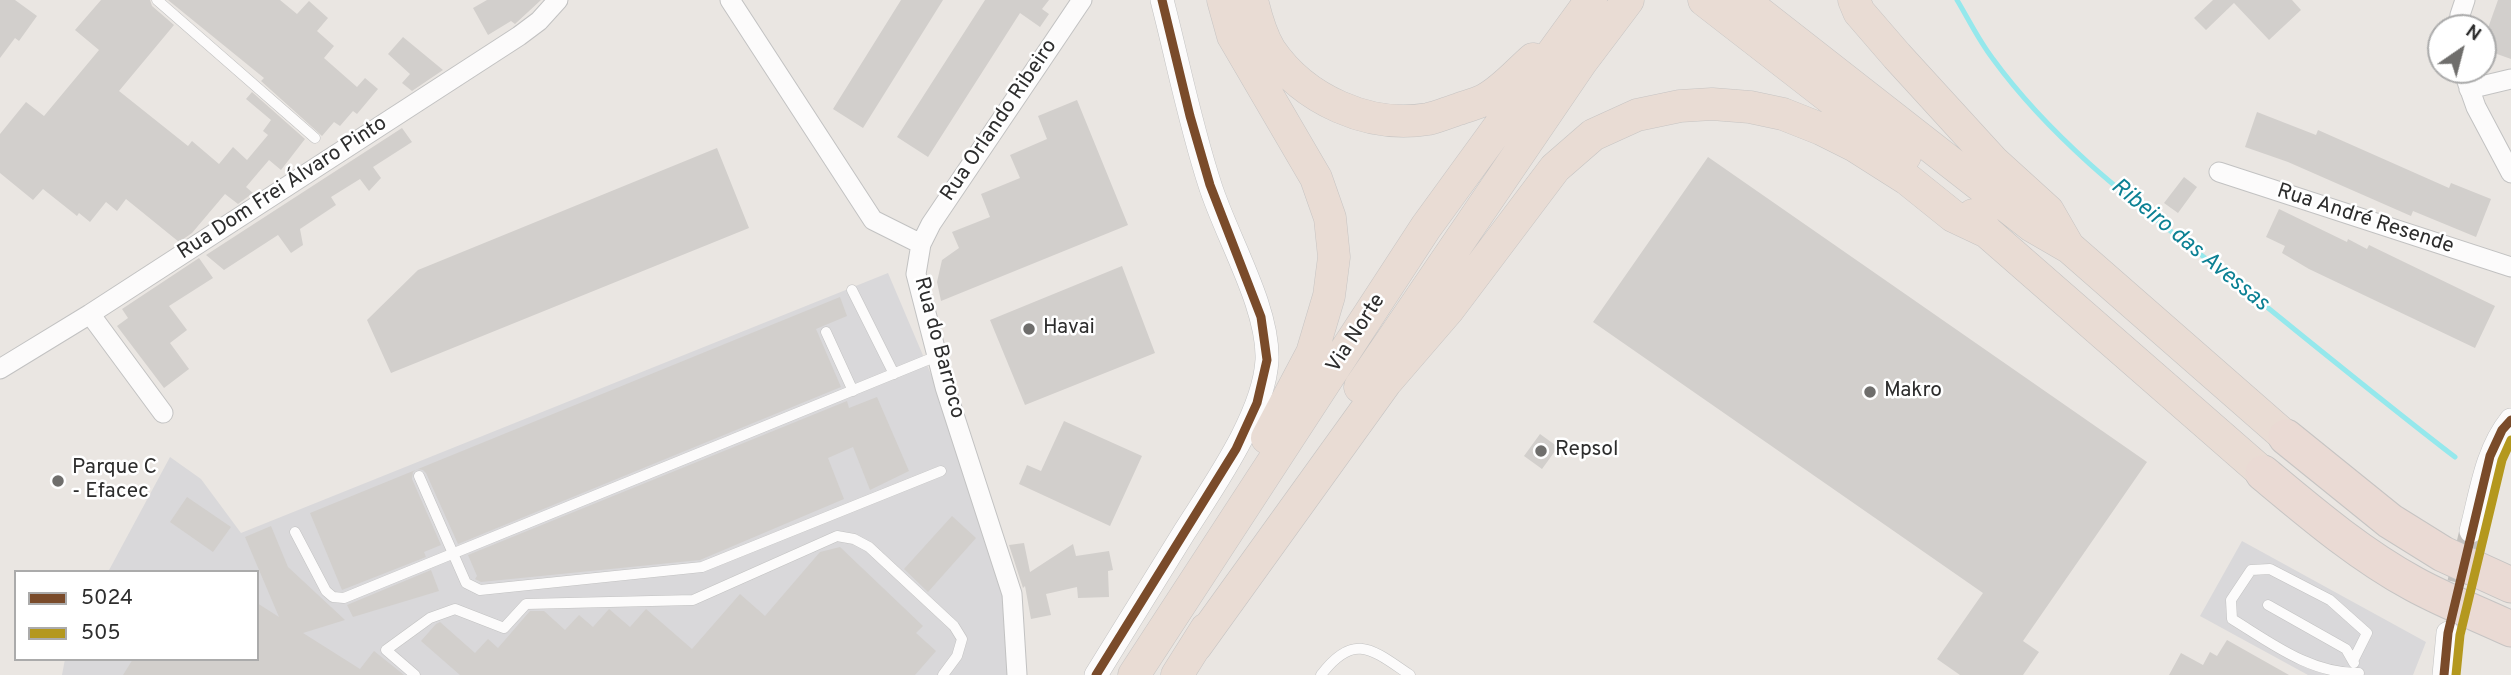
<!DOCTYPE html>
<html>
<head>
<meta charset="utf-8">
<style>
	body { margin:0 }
	#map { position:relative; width:2511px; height:675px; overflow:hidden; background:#eae6e2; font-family:Overpass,sans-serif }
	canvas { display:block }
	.legend { position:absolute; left:14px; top:570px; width:245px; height:91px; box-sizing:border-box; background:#fff; border:2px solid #ababab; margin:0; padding:9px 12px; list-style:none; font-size:21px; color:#2d2d2d }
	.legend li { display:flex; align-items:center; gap:14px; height:35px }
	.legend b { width:35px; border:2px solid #ababab }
	.north { position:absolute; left:2427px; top:14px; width:70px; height:70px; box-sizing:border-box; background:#fff; border:2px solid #ababab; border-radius:50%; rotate:35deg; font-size:19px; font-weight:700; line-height:28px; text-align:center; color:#2d2d2d }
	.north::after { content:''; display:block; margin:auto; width:24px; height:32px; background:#6f6e6c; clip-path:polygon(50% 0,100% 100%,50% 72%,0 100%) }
</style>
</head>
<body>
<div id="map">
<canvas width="2511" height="675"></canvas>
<ul class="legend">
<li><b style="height:9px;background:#7a4b2a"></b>5024</li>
<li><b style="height:9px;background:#b4981e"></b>505</li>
</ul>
<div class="north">N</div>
</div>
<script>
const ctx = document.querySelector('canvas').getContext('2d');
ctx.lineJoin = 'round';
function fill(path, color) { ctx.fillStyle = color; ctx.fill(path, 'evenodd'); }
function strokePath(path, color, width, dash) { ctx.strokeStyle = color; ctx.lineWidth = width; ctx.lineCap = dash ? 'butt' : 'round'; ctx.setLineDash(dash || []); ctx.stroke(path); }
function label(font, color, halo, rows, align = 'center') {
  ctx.font = font + ' Overpass,sans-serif'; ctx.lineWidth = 5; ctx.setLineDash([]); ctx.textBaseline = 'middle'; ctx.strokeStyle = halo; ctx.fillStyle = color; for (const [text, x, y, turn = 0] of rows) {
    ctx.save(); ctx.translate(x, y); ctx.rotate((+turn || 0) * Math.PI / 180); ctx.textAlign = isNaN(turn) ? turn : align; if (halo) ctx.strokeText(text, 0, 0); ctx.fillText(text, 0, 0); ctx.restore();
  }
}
const industrial = new Path2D(`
	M888,273L981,492L1005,604L1008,675H62L65,659H257V572H108L170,457L201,479L241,533Z
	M2242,541L2426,642L2413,675H2308L2200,616Z`);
const stream = new Path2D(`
	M1957,0C1969,20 1979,41 1993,59C2063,155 2160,221 2252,295C2319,349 2386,404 2455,457`);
const building = new Path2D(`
	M0,0H15L37,16L19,41L15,38L0,58Z
	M101,0H150L152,6L174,25L119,91L188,146L192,141L219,164L233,147L247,160L268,135L263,131L271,120L246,99L252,92L305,139L281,170L269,160L246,187L253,193L238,204L225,194L192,233L179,242L126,199L117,211L106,202L90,222L79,213L77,216L43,189L33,200L0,173V134L26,102L44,116L99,50L75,30Z
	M168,0H280L297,14L309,1L328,18L317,31L334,46L324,58L357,87L365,78L378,89L357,114L353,111L340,126L334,122L322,136L261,81L264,78Z
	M487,0H541L515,24L511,21L488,35L473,8Z
	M901,0H943L863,128L833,109Z
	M985,0H1049L1042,9L1049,14L1040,27L1020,13L928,157L897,137Z
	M2213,0H2292L2301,10L2269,40L2234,3L2206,30L2194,18Z
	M2498,0H2511V59L2483,49V42Z
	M403,37L443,70L412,91L402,83L410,74L388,54Z
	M1077,100L1128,225L941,301L937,282L942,260L959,248L952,232L990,217L981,194L1020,178L1010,155L1047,139L1038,116Z
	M2257,112L2316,135L2318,130L2449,188L2451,183L2491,199L2476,237L2413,211L2411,216L2288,162L2245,147Z
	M402,128L412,142L373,167L381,178L369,191L360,179L331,197L336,205L300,229L303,245L291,253L278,235L224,270L206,255Z
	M717,148L749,228L391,373L367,320L418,270Z
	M1708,157L2147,462L2023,641L2039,652L2023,675H1960L1937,659L1983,593L1593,322Z
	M2184,177L2197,187L2178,213L2164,203Z
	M2279,209L2347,242L2348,239L2367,249L2369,245L2495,306L2475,348L2309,269L2282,253L2285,246L2266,237Z
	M199,258L213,278L169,306L187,330L170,343L189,369L164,388L117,326L128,318L122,309Z
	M1122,266L1155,353L1025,405L990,320Z
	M840,297L847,316L816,329L841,387L458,544L426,473L423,470L417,469L413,472L412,479L441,545L424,552L426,557L342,590L310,513Z
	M877,397L909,471L870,490L853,447L828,458L844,499L700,560L481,582L475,579L477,576L468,555L847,401L849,408Z
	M1064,421L1142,456L1110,526L1019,484L1027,465L1041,471Z
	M1540,434L1558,447L1542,469L1524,456Z
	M187,497L231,527L213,552L170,522Z
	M952,516L976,538L928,592L904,569Z
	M271,526L288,567L345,620L303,633L360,669L374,651L404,675H123L133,659H257V603L279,617L245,537Z
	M1024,543L1030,572L1073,544L1076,556L1109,551L1113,570L1108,571L1109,597L1078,598L1077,587L1046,594L1051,615L1031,619L1025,586L1023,588L1009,545Z
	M840,547L923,626L916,633L936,651L915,675H460L421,641L436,624L440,622L475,653L488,639L498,648L530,611H544L565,630L579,615L593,627L609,609L630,627L646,609L692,649L740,594L765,616L820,552Z
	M431,570L439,591L353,617L347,605Z
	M2227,640L2289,675H2169L2181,653L2203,665L2210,652L2217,656Z`);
const tertiaryTunnel = new Path2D(`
	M2451,616L2471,531`);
const service = new Path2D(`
	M157,0L315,138
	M852,290L894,374
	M826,332L853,391
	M419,476L466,583L480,590L702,567L941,471
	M295,532L326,591L333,597L344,598L937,356
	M2268,605L2346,649L2354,663
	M2353,661L2367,633L2330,600L2270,569L2251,570L2231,600L2232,619C2271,643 2311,674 2359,673
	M415,675L386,650L430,618L455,609L504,628L526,604L693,600L837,536L854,539L869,547L954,626L962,639L957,656L943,675
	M1321,675C1354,631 1373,650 1410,675`);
const minor = new Path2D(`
	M730,0L873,220L921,244
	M2459,28L2460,15L2465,0
	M2463,70L2476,107L2511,173
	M2469,89L2511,79
	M2219,172L2511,267
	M90,314L163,413
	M0,369L90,314L519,36L539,21L558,0
	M1017,675L1012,594L945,387L916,274L921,244L931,224L1082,0`);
const tertiary = new Path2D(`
	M2471,531C2481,493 2486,451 2511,420
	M1096,675C1126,627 1155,579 1185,531C1214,485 1264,415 1267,360C1269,307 1226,236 1210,185C1190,124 1178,62 1162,0
	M2444,675L2448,633`);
const trunk = new Path2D(`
	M1223,0L1233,36L1316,178L1330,218L1334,257L1329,296L1312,353L1267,438
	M1252,0C1256,17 1261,35 1270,50C1304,100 1369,129 1428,119C1438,117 1449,112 1459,109C1467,106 1476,104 1484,100C1502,91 1518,72 1533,59
	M1704,0L1905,156
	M1743,0L2032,226L2070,248L2286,437
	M1854,0L1859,12L1897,56L1993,161L2048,211L2067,244
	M1973,215L1987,232L2263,473
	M1360,387L1582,61L1628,0
	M1196,646L1386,382L1448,310L1555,168L1593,135L1637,115L1680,106L1712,104L1750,107L1783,114L1821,129L1855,146L1907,179L1953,216L1987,232
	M1134,675L1426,227L1591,0
	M1177,675L1206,629`);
const motorway = new Path2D(`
	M2286,437L2390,521L2443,554L2511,585
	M2263,473C2311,513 2359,554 2414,584C2445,601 2479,614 2511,629`);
const bus1 = new Path2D(`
	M1096,675L1236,449L1257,403L1267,360L1261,317L1210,185L1190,116L1162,0
	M2444,675L2448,633L2490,456L2502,430L2511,420`);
const bus2 = new Path2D(`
	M2456,675L2460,635L2502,460L2511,440`);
const markers = [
	[1029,329,7,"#6f6e6c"],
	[1870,392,7,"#6f6e6c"],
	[1541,451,7,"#6f6e6c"],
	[58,481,7,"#6f6e6c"]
];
const streetNames = [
	["Rua Orlando Ribeiro",1000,121,-56],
	["Rua Dom Frei Álvaro Pinto",283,189,-33],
	["Rua André Resende",2365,220,18],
	["Via Norte",1357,334,-57],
	["Rua do Barroco",938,348,75]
];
const poiNames = [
	["Havai",1043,329],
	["Makro",1884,392],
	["Repsol",1555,451],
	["Parque C",72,469],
	["- Efacec",72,493]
];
const waterNames = [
	["Ribeiro das Avessas",2189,246,39]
];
fill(industrial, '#d9d8da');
strokePath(stream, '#95e8ec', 5);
fill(building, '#d2cfcc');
strokePath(tertiaryTunnel, '#c4c1be', 23, [23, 11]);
strokePath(service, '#c2c2c2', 11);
strokePath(minor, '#c2c2c2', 21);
strokePath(tertiary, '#c2c2c2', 24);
strokePath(trunk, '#c6c4c3', 33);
strokePath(motorway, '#c6c4c3', 37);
strokePath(service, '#fcfbfb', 10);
strokePath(minor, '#fcfbfb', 19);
strokePath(tertiary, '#fcfbfb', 23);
strokePath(trunk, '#e9dcd4', 32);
strokePath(motorway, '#eadad4', 35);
strokePath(bus1, '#7a4b2a', 9);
strokePath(bus2, '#b4981e', 9);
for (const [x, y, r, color] of markers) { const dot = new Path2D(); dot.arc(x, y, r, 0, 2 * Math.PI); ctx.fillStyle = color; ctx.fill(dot); strokePath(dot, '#fff', 2.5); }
label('21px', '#2d2d2d', '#fff', streetNames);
label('21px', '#2d2d2d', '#fff', poiNames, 'left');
label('italic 23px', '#0c8194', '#fff', waterNames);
</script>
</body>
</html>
